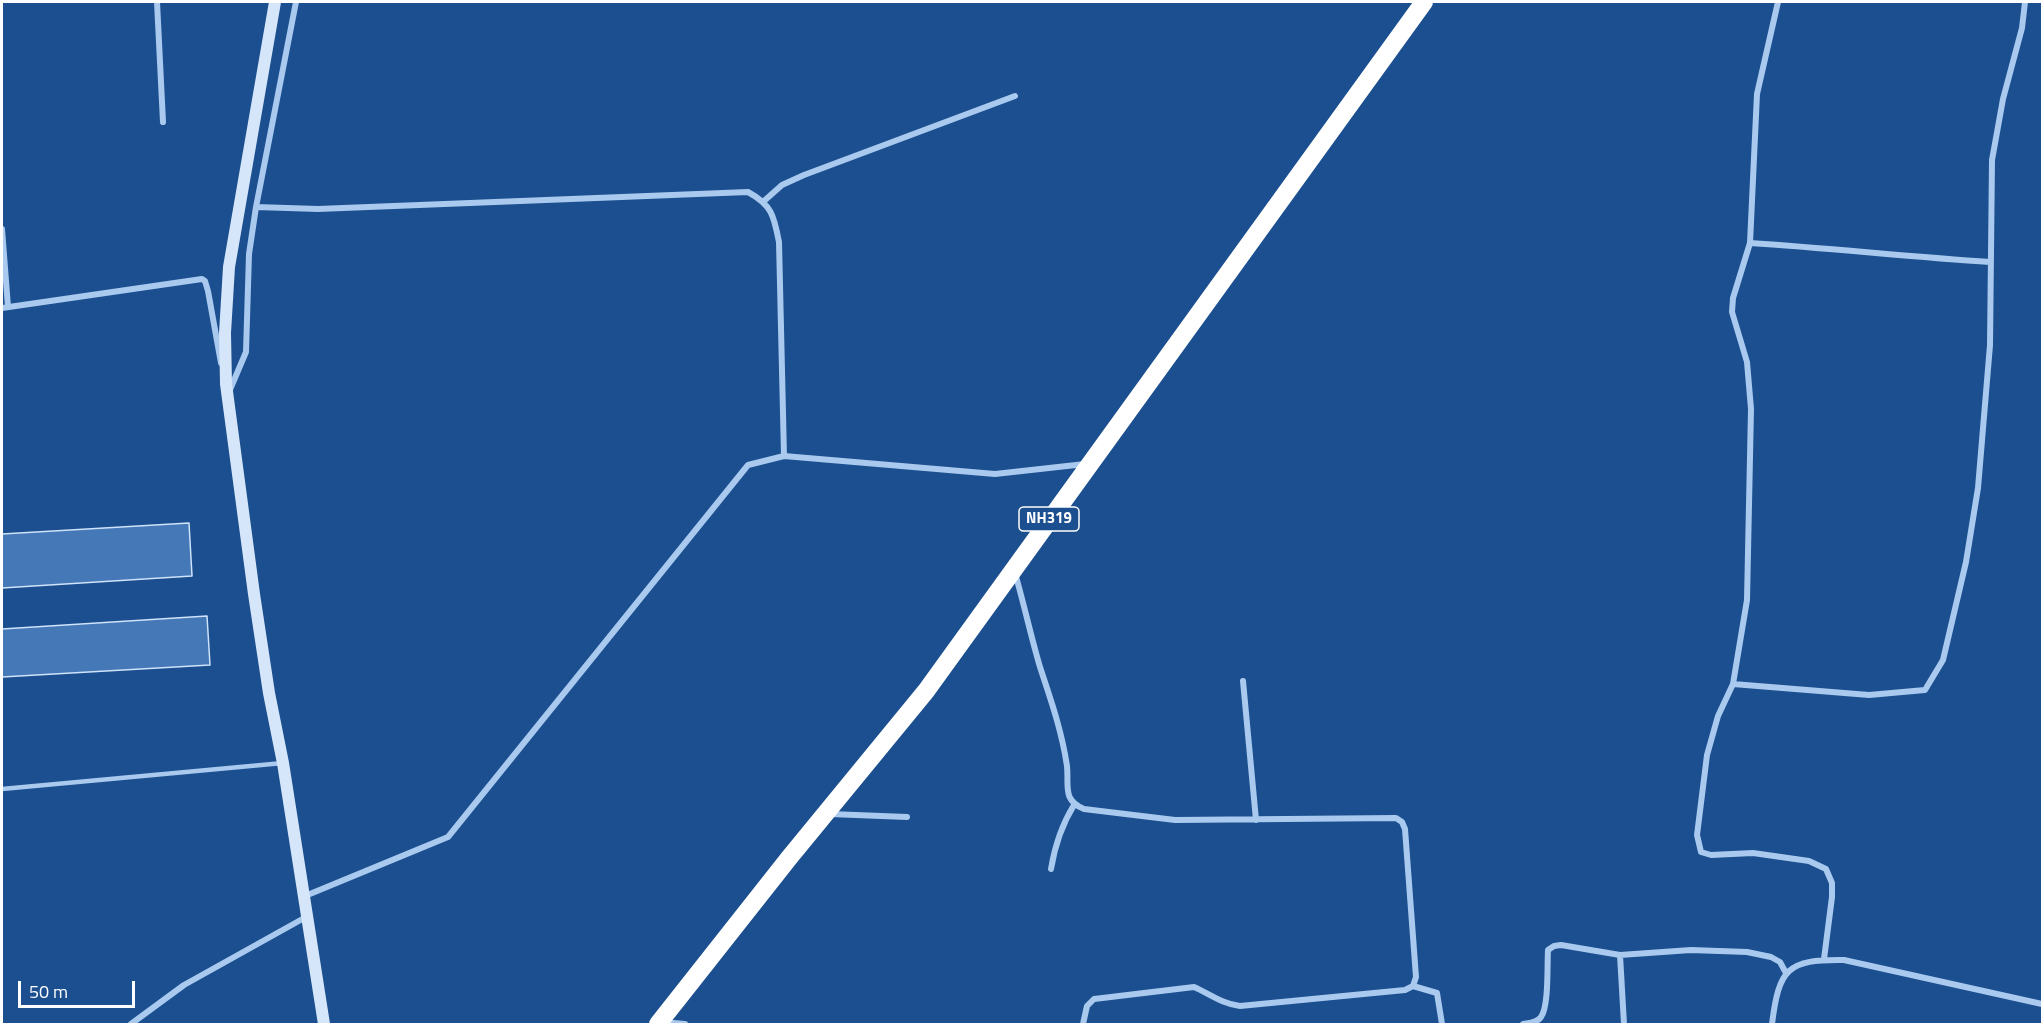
<!DOCTYPE html>
<html>
<head>
<meta charset="utf-8">
<style>
	body { margin:0 }
	#map { position:relative; width:2044px; height:1026px; overflow:hidden; background:#1b4f8f; font-family:"Titillium Web",sans-serif }
	canvas { display:block }
	.frame { position:absolute; inset:0; border:3px solid #fff; pointer-events:none }
	.scale { position:absolute; left:18px; top:981px; width:117px; height:27px; box-sizing:border-box; border:3px solid #fff; border-top:0; padding-left:8px; font-size:18px; line-height:21px; white-space:nowrap; color:#fff; -webkit-text-stroke:4px #1b4f8f; paint-order:stroke }
</style>
</head>
<body>
<div id="map">
<canvas width="2044" height="1026"></canvas>
<div class="frame"></div>
<div class="scale">50 m</div>
</div>
<script>
const ctx = document.querySelector('canvas').getContext('2d');
ctx.lineJoin = 'round';
function fill(path, color) { ctx.fillStyle = color; ctx.fill(path, 'evenodd'); }
function strokePath(path, color, width, dash) { ctx.strokeStyle = color; ctx.lineWidth = width; ctx.lineCap = dash ? 'butt' : 'round'; ctx.setLineDash(dash || []); ctx.stroke(path); }
function label(font, color, halo, rows, align = 'center') {
  ctx.font = font + ' "Titillium Web",sans-serif'; ctx.lineWidth = 6; ctx.setLineDash([]); ctx.textBaseline = 'middle'; ctx.strokeStyle = halo; ctx.fillStyle = color; for (const [text, x, y, turn = 0] of rows) {
    ctx.save(); ctx.translate(x, y); ctx.rotate((+turn || 0) * Math.PI / 180); ctx.textAlign = isNaN(turn) ? turn : align; if (halo) ctx.strokeText(text, 0, 0); ctx.fillText(text, 0, 0); ctx.restore();
  }
}
const building = new Path2D(`
	M189,523L192,576L2,588V534Z
	M207,616L210,665L2,677V629Z`);
const lane = new Path2D(`
	M2,789L283,763`);
const street = new Path2D(`
	M157,2L163,122
	M1778,2L1757,94L1750,243L1733,298L1732,312L1747,362L1751,409L1747,600L1733,684L1718,716L1707,755L1697,835L1701,852L1711,855L1753,853L1809,861L1826,869L1832,883V897L1824,959
	M764,201L782,185L804,175L1015,96
	M256,207L318,209L748,192C772,205 774,216 779,242L784,456L995,474L1085,464
	M2,229L8,307
	M1750,243C1830,248 1910,257 1990,262
	M2,308L202,279L205,281L208,291L221,363
	M229,392L246,352L249,254L256,207L296,2
	M1015,573C1024,604 1031,637 1040,667C1051,700 1062,732 1067,766C1069,786 1062,800 1084,809L1175,820L1396,818L1402,822L1405,829L1416,977L1413,986L1405,990L1240,1006C1222,1004 1210,994 1194,987L1094,999L1087,1006L1083,1024
	M1243,681L1256,820
	M1733,684L1869,695L1925,690L1943,660L1966,562L1978,488L1990,345L1992,160L2003,99L2022,28L2025,2
	M830,814L907,817
	M1051,869C1055,845 1061,826 1074,805
	M305,896L448,837L748,465L784,456
	M1620,955L1624,1024
	M1413,986L1437,993L1442,1024
	M662,1022L685,1024
	M131,1024L184,985L306,917
	M1523,1024C1529,1023 1537,1023 1541,1017C1549,1006 1547,966 1548,950L1554,946L1561,945L1620,955L1691,950L1747,952L1771,957L1780,962L1786,973
	M1772,1024C1779,969 1787,959 1844,960L2042,1004`);
const secondary = new Path2D(`
	M275,2L229,267L225,333L226,384L254,594L269,693L283,763L324,1024`);
const highway = new Path2D(`
	M658,1024L789,858L926,691L1424,2`);
const shields = [
	[1049,519,60]
];
const shieldNames = [
	["NH319",1049,519]
];
fill(building, '#4478b7');
strokePath(building, '#cfe3fa', 1.5);
strokePath(lane, '#a9c9ee', 4.5);
strokePath(street, '#a9c9ee', 6);
strokePath(secondary, '#d6e6fa', 12);
strokePath(highway, '#fff', 18);
for (const [x, y, w] of shields) { const box = new Path2D(); box.roundRect(x - w / 2, y - 12, w, 24, 4.5); ctx.fillStyle = '#1b4f8f'; ctx.fill(box); strokePath(box, '#fff', 1.5); }
label('bold 15px', '#fff', null, shieldNames);
</script>
</body>
</html>
